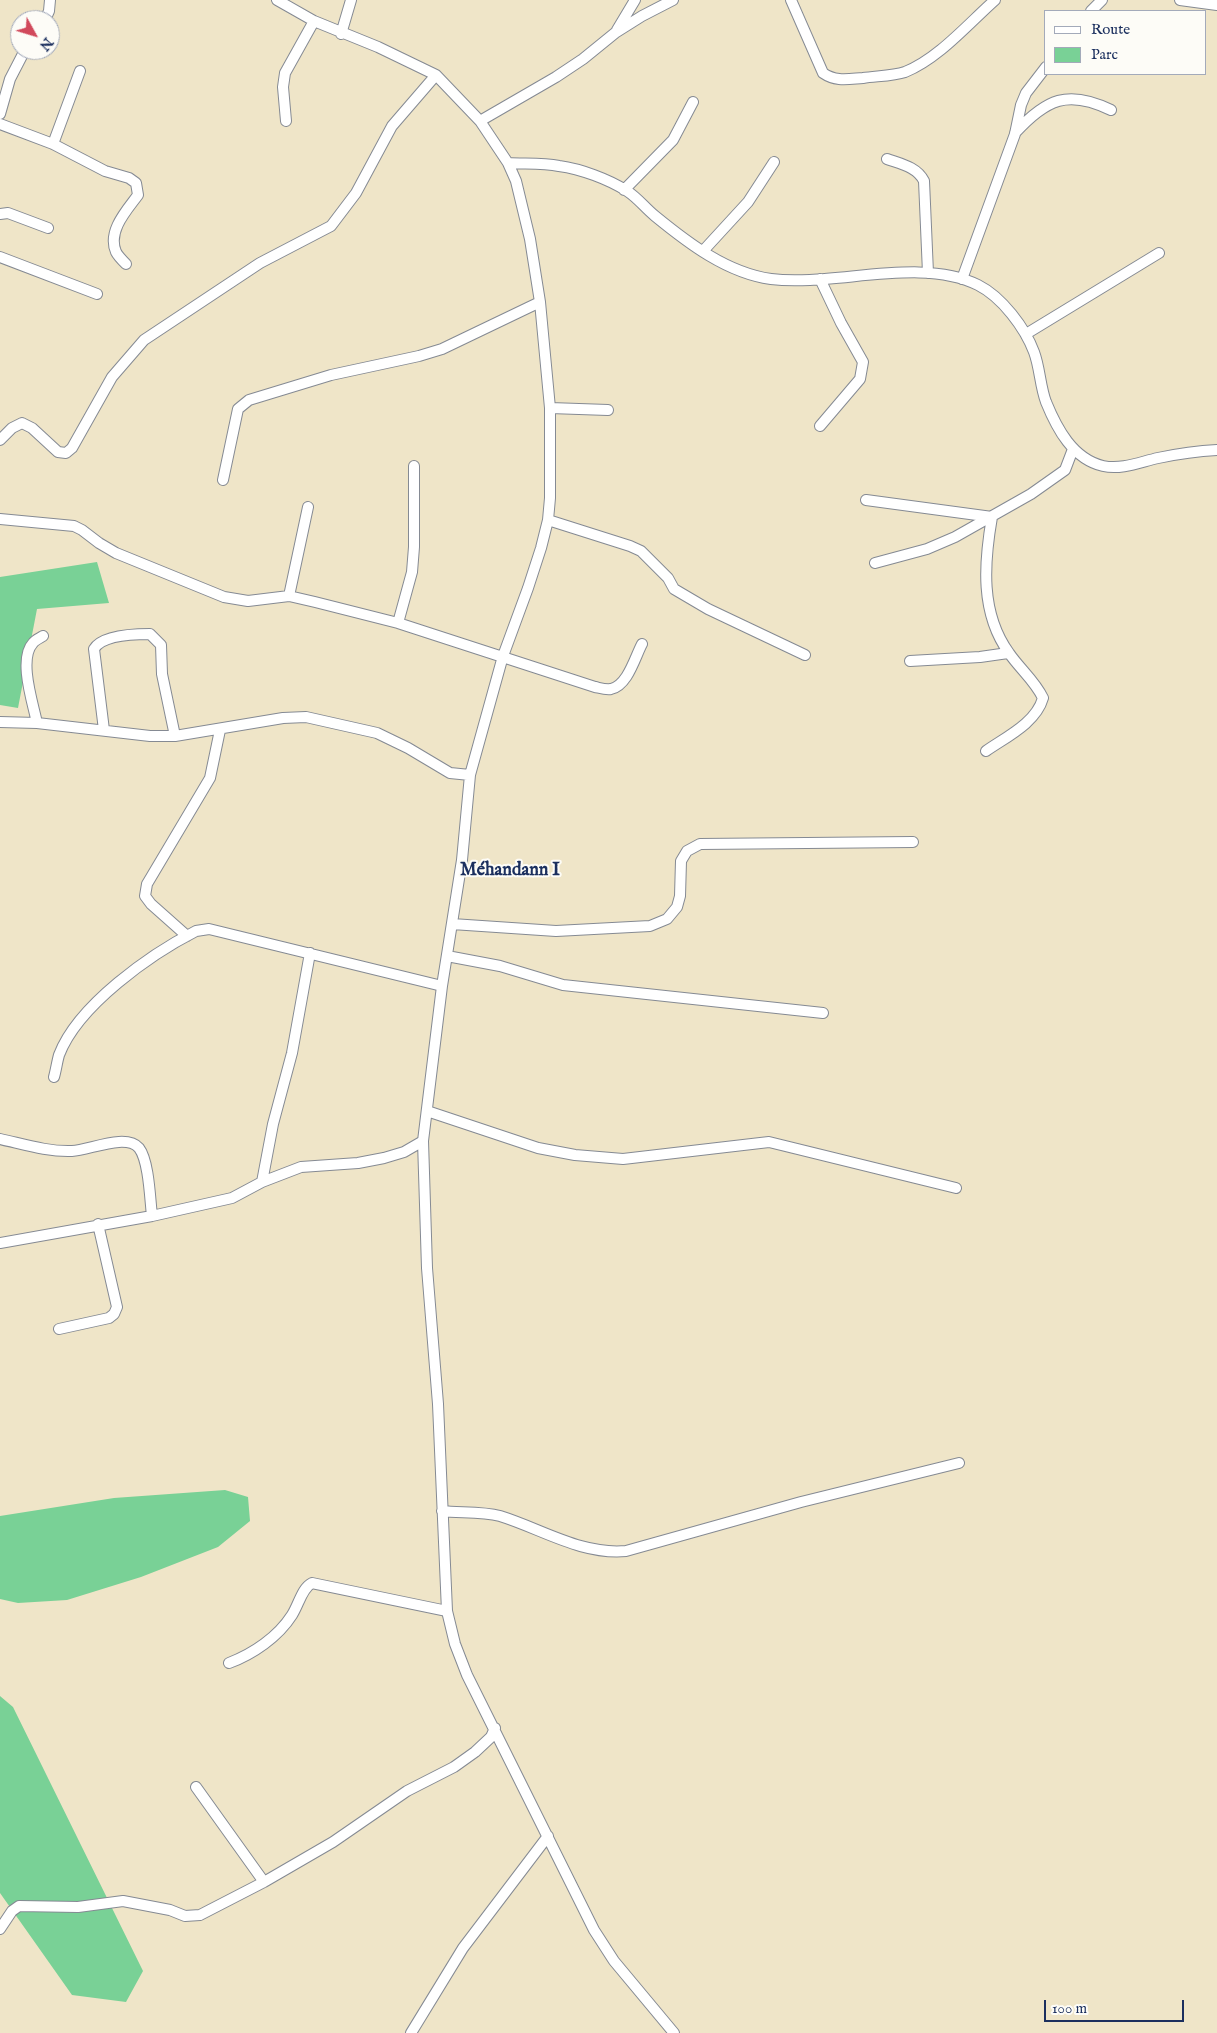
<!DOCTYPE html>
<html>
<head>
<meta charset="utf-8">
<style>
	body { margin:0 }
	#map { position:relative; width:1217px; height:2033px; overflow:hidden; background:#efe5c8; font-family:"IM FELL English",serif }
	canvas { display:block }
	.legend { position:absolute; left:1044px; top:10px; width:162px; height:65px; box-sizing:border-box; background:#fdfcf7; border:1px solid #a3aaba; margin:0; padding:6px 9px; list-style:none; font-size:15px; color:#1b2f5e }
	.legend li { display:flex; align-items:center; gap:10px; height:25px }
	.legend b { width:25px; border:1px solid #a3aaba }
	.north { position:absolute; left:10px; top:10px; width:50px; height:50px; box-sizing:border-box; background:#fdfcf7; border:1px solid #a3aaba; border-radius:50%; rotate:129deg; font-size:14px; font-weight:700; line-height:20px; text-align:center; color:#1b2f5e }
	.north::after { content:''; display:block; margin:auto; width:18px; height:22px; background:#d1495b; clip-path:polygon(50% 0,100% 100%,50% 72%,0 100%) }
	.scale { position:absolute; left:1044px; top:2000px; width:140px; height:22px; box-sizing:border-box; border:2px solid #1b2f5e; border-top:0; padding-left:6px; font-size:15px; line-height:18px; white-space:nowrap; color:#1b2f5e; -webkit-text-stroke:4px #fdfcf7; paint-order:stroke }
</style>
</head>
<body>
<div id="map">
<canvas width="1217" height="2033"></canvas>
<ul class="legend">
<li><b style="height:6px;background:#fff"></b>Route</li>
<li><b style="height:14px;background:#79d196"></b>Parc</li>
</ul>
<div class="north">N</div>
<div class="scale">100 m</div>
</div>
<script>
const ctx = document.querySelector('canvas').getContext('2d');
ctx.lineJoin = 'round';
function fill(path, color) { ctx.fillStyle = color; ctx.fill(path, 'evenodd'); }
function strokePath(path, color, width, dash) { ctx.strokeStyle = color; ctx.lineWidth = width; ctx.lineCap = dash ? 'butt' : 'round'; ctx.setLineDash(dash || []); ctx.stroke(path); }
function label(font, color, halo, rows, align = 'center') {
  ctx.font = font + ' "IM FELL English",serif'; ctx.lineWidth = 4; ctx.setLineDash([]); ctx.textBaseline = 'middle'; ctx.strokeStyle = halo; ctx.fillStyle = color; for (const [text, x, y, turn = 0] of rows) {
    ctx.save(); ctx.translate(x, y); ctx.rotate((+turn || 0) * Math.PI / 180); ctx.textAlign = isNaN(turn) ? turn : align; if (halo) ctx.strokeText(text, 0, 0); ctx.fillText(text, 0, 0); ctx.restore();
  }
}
const green = new Path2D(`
	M97,562L109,603L37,609L18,708L0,705V577Z
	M225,1490L248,1497L250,1521L218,1547L141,1577L67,1600L18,1603L0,1599V1516L114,1498Z
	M0,1696L13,1707L143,1971L126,2002L72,1995L0,1893Z`);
const minor = new Path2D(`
	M277,0L314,21L378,47L436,75L480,121L508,163L516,181L530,239L540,302L550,408V498L548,520L541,548L528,588L503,656L470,775L462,860L442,986L423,1141L427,1268L438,1404L447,1611L455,1644L467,1675L594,1930L614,1961L674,2033
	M791,0L823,73C836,82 848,79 863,78C876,76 893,76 905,72C938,59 968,24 995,0
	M1180,0L1217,5
	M1091,11L1102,0
	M45,20L49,11L50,0
	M617,30L635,0
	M341,34L351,0
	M0,114L10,79L25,50
	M286,121L283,87L285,73L314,21
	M480,121L556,77L583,59L615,33L642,16L673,0
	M0,124L53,144L105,171L129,178L136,183L138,195C127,210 107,231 116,252C118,256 123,261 126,264
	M1015,133C1046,99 1068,89 1111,110
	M53,144L80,71
	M887,159C901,164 917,167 924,181L928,273
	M508,163C525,164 543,163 559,166C581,169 608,179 627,191C638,198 645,208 655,216C688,243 727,273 771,279C833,287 921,256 978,285C1002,297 1025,328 1034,352C1040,368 1040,386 1046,402C1057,429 1073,459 1103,466C1122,470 1140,462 1158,458C1177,454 1197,451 1217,450
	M624,190L673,140L693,102
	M0,214L8,213L48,228
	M703,251L748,202L774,162
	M0,257L97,294
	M820,279L841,323L863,362L860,379L820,426
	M962,279L1015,134L1021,105L1026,93L1046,67
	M1026,334L1159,253
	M550,408L608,410
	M0,440L12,428L22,423L32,428L58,452L66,453L72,448L112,377L144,340L260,263L331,226L356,193L392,126L436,75
	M223,480L238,409L249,400L331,375L419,356L442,349L540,302
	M866,500L992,517C984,563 980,613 1009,653C1020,669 1035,681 1043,698C1036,723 1006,737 986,751
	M0,519L74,526L82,530L99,543L116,553L224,597L248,601L289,596L315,602L398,623L595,687C600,688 606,690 611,689C628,685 635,657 642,644
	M548,520L630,546L641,551L668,578L674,589L708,609L805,655
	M875,563L927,549L955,537L1031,494L1065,470L1073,449
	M289,596L308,507
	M398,623L412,572L414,547V466
	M910,661L980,657L1008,653
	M0,722L37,723L150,736H175L283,718L306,717L377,733L408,748L450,773L470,775
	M37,723C33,703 18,659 33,643C35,640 40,638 43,636
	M104,730L94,649C102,635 134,634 150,634L161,645L162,674L175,736
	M452,924L556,931L650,926L667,919L677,907L680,896L681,861L687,851L700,844L913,842
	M187,936L151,904L145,896L147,884L210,778L220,730
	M447,956L500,966L563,985L823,1013
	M54,1077C56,1070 57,1062 59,1055C78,1005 151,954 196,931L209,929L442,986
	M427,1111L538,1148L575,1155L623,1159L769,1142L956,1188
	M0,1139C23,1144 48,1152 72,1151C90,1150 126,1133 139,1148C149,1161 150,1199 152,1216
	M262,1182L273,1124L292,1053L310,953
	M0,1243L152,1216L232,1198L262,1182L301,1167L358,1163L384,1158L404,1152L423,1141
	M59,1329L109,1318L114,1314L117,1307L98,1224
	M442,1511C460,1513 482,1511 500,1516C542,1529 581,1555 626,1551L801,1502L959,1463
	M229,1663C253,1654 278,1637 292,1615C299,1604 302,1588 312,1583L447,1611
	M196,1787L264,1882
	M0,1929L12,1911L19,1906L78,1907L123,1901L170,1910L185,1916L200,1915L264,1882L333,1842L407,1791L454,1767L475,1752L491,1737L495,1728
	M411,2033L463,1948L548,1836`);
const quarterNames = [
	["Méhandann I",510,871]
];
fill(green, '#79d196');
strokePath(minor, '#858a93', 12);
strokePath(minor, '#fff', 10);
label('bold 18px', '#1b2f5e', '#fdfcf7', quarterNames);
</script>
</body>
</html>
